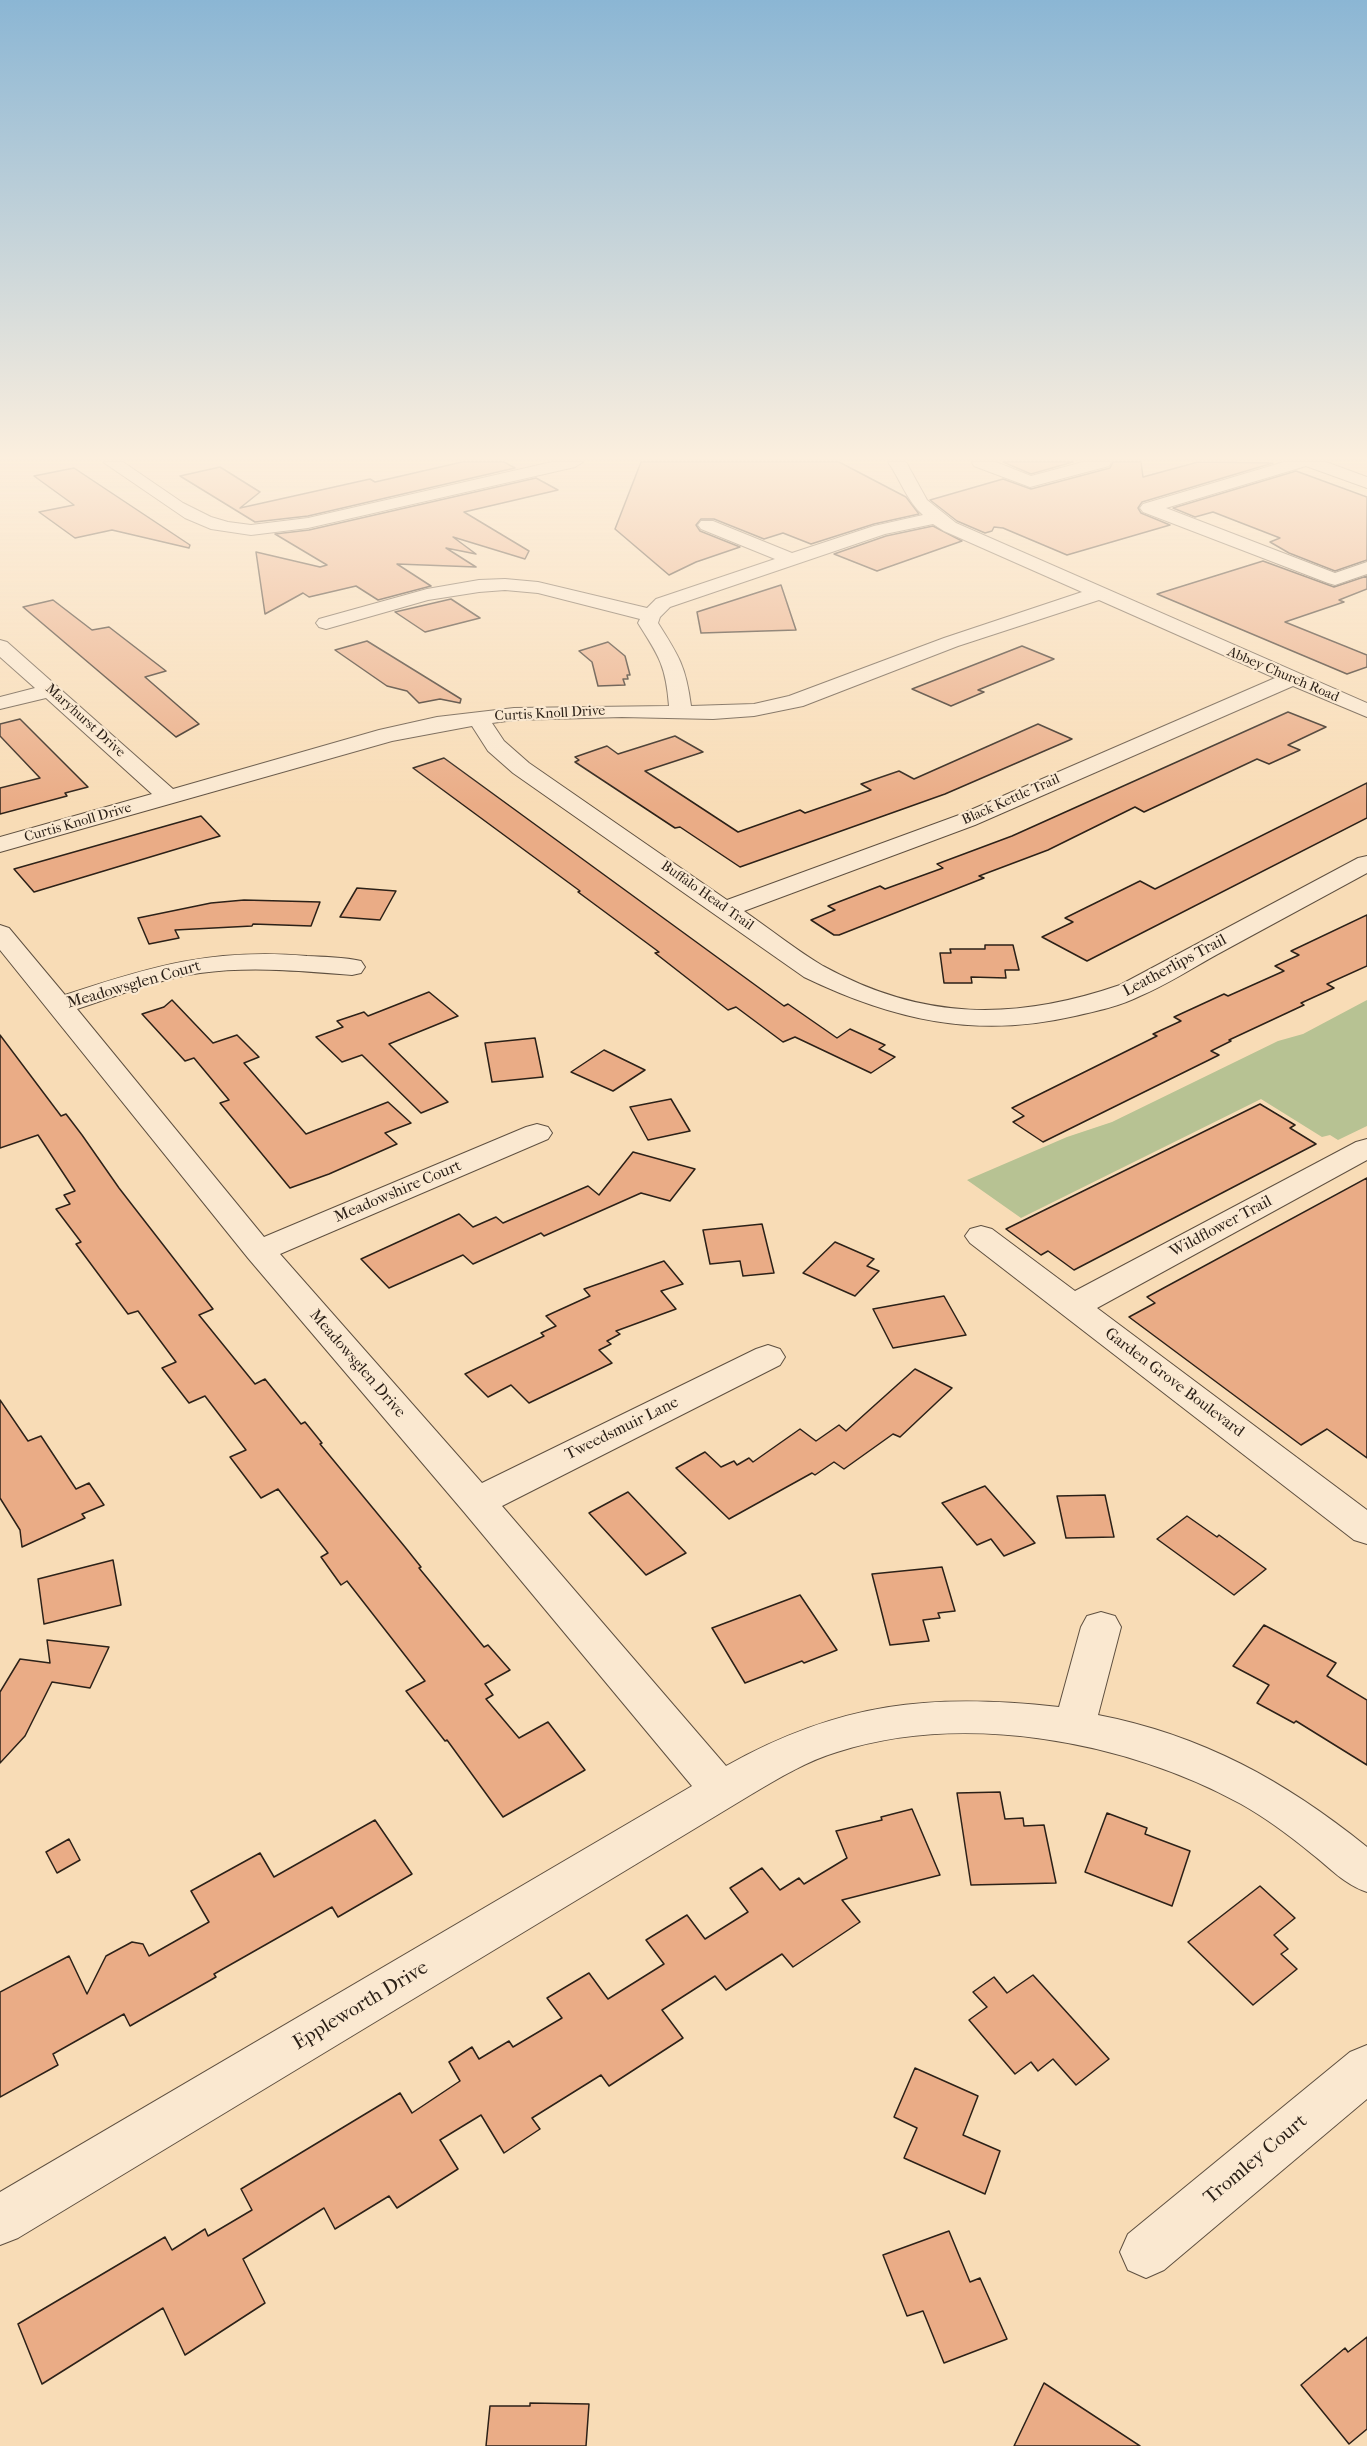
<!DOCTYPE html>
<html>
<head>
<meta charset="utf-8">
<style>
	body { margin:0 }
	canvas { display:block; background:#f8dcb6 }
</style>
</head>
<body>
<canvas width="1367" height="2446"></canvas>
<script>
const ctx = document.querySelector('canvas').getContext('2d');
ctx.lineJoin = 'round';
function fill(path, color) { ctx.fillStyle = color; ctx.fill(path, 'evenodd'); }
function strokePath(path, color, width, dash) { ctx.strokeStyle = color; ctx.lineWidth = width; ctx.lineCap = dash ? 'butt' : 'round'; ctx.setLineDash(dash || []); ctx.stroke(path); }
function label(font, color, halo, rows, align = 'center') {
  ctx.font = font + ' "IM FELL French Canon",serif'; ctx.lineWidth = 4.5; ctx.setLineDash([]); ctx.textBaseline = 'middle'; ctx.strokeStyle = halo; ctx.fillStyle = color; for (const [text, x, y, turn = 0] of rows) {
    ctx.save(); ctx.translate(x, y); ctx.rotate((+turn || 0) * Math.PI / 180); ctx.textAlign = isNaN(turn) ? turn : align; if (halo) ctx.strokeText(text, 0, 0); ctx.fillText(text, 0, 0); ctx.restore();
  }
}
const green = new Path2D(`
	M1367,1000V1126L1338,1140L1330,1135L1322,1137L1261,1099L1021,1218L967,1180L1067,1137L1112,1122L1278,1041L1303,1034Z`);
const building = new Path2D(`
	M462,462H504L515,468L308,516L255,522L180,476L220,467L260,492L240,508L370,479L375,482Z
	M641,462H839L906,497L919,514L874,524L811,544L783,533L764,539L714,519H701L696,525L700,531L740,547L696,562L669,575L615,529Z
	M1003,462H1073L1031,474Z
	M1113,462H1141L1143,477L1198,462L1273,463L1142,502L1138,508L1141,513L1170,525L1067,555L1003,528L994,527L992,531L985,533L957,521L930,500L1003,479L1031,489L1110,468Z
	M74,468L190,545L189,548L112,530L75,538L39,512L74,505L34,476Z
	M1296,471L1367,497V560L1335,571L1289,553L1270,542L1280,538L1213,512L1195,517L1173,508Z
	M536,478L558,490L464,512L529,551L525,559L453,537L476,554L446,548L476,567L397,564L431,586L378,600L356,586L309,597L303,593L265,614L256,552L320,567L327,565L275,534L309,530Z
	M933,526L962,541L877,571L834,554L886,536Z
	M1263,561L1334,587L1367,576V589L1339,600L1344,602L1285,622L1367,655V667L1347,674L1157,594Z
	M781,585L796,630L701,633L697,612Z
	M451,599L480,618L425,632L395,612Z
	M53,600L92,630L109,627L166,671L145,677L199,724L176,737L23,607Z
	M367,641L461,699L460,703L440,699L419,703L407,691L387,686L335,650Z
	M608,642L625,656L630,675H627L628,679H623L625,685L598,686L592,662L579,651Z
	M1022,646L1054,659L978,690L984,692L951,706L912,689Z
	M1288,712L1326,727L1288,745L1300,750L1269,764L1257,759L1144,812L1135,807L1048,850L979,876L984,878L839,935H834L811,920L835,910L828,906L880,886L885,889L943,868L937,864L1012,836Z
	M20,719L88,787L65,793L67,796L0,814V788L40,778L0,736V724Z
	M1038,724L1072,739L945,794L740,867L680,827L675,828L575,762L579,760L575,757L607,746L618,754L675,736L703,752L645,771L738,832L800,810L805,813L871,790L861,784L899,771L914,779Z
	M444,758L784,1006L788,1004L837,1038L850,1029L885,1045L879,1049L895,1057L871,1073L795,1037L783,1042L736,1007L728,1010L655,953L659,952L578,892L580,891L413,768Z
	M1367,783V818L1087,961L1042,937L1073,922L1065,918L1140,881L1155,889Z
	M201,816L220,836L34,892L14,869Z
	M357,888L396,891L380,920L340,917Z
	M244,900L320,902L311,926L253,924L252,926L175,930L179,938L149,944L138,918L211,903Z
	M1367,915V966L1327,984L1334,988L1301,1003L1304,1005L1229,1040L1231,1041L1211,1051L1219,1055L1043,1142L1013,1122L1024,1116L1012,1108L1157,1036L1153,1034L1181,1021L1174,1017L1224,994L1228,996L1284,971L1275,966L1299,955L1291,951Z
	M985,945H1013L1019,970H1005L1006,978L971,977L972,983H944L940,953H951L950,949H985Z
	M429,992L458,1016L389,1044L448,1102L421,1113L362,1055L342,1062L316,1037L343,1027L337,1021L364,1012L368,1016Z
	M172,1000L213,1043L237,1035L259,1057L244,1063L306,1134L388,1102L411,1123L385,1133L397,1144L329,1174L290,1188L220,1103L229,1100L194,1058L185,1061L142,1014L164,1007Z
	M0,1035L61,1116L66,1114L82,1135L119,1188L213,1309L199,1315L255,1384L265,1379L301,1424L305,1422L322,1443L320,1444L405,1547L421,1567L419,1568L484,1647L488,1645L510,1670L485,1684L493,1695L486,1699L519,1738L548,1722L585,1770L503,1817L447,1740L445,1741L406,1691L425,1681L347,1581L341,1585L321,1557L328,1553L278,1489L261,1498L230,1457L246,1450L205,1396L189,1403L162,1368L176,1362L138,1311L128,1314L76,1244L81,1242L56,1209L70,1204L64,1195L75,1191L38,1135L0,1148Z
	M535,1038L543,1077L492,1082L485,1043Z
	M604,1050L645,1070L613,1091L571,1072Z
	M671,1099L690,1131L648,1140L630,1107Z
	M1260,1104L1295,1125L1290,1128L1316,1144L1074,1270L1048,1251L1041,1255L1006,1229Z
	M633,1152L695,1169L670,1201L641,1193L544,1236L541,1233L473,1264L463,1255L389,1288L361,1259L459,1214L473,1227L496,1217L503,1223L588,1186L599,1195Z
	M1367,1178V1458L1327,1429L1301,1445L1129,1317L1155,1303L1147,1297Z
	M762,1224L774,1273L743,1276L740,1261L710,1264L703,1230Z
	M835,1242L874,1259L867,1266L879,1271L855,1296L803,1273Z
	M664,1261L683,1284L661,1291L676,1309L616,1331L620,1334L607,1341L611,1344L599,1350L612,1363L529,1403L511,1385L488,1397L465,1374L544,1336L541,1333L556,1326L546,1316L590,1296L584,1289Z
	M944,1296L966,1335L893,1348L873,1309Z
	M915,1369L952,1388L900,1437L893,1434L844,1469L834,1462L815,1475L812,1473L729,1519L676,1468L705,1452L721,1467L734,1461L737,1465L749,1458L753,1462L800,1429L816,1441L839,1425L846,1431Z
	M0,1400L28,1441L41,1436L76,1489L89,1483L104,1505L82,1514L85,1518L22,1547L20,1530L0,1498Z
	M985,1486L1035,1543L1004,1556L991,1539L977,1545L942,1503Z
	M628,1492L686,1553L646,1575L589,1513Z
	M1105,1495L1114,1537L1066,1538L1057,1496Z
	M1187,1516L1217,1537L1219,1535L1266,1569L1234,1595L1157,1539Z
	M113,1560L121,1605L44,1624L38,1579Z
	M942,1567L955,1611L938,1613L940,1618L923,1620L929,1641L890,1645L872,1574Z
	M800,1595L837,1650L804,1663L802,1661L745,1683L712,1628Z
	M1264,1625L1336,1663L1327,1676L1367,1700V1765L1296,1721L1294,1723L1257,1703L1269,1685L1233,1666Z
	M47,1640L109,1647L90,1688L52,1682L25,1736L0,1763V1692L20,1659L50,1663Z
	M1000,1792L1005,1819L1023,1818L1024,1826L1044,1825L1056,1883L971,1885L957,1793Z
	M912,1809L940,1875L842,1900L860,1922L793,1967L782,1954L726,1990L715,1976L662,2010L683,2038L609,2086L601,2075L532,2118L540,2129L504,2153L481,2115L440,2140L458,2169L397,2208L389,2196L335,2229L324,2208L243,2259L265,2303L185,2355L163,2308L42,2384L18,2324L165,2237L172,2250L205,2229L208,2236L252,2210L241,2189L400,2093L412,2113L460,2081L449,2062L472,2047L479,2059L509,2041L513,2047L562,2018L547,1998L589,1973L608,1999L664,1964L646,1940L687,1915L705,1939L748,1912L730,1888L762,1868L780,1890L799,1878L804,1884L847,1858L836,1831L882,1820L881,1817Z
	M1107,1813L1147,1828L1145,1834L1190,1851L1172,1906L1085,1872Z
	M375,1820L412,1874L338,1917L332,1907L214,1974L216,1977L130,2026L124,2014L53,2054L58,2065L0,2097V1992L69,1956L87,1994L106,1956L132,1942L143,1944L149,1956L209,1922L191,1891L260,1853L274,1877Z
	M69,1839L80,1860L57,1873L46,1852Z
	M1260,1886L1295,1918L1274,1935L1288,1949L1281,1954L1297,1969L1253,2005L1188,1942Z
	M1033,1975L1109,2059L1076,2085L1053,2059L1038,2071L1031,2062L1015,2074L969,2020L987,2007L973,1992L994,1977L1007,1993Z
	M915,2068L978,2096L963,2135L1000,2151L985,2194L904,2158L917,2128L894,2117Z
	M949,2231L970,2282L980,2278L1007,2339L944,2363L923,2311L907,2316L883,2255Z
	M1367,2337V2429L1349,2444L1301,2385L1345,2348L1348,2352Z
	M1044,2383L1140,2446H1014Z
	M530,2403L589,2404L586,2446H486L490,2406H530Z`);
const minor = new Path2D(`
	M103,462H123L183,503L211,517L228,522L251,525L308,518L552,462H583L575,467L308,528L251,535L211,529L185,518Z
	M888,462H906L927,500L956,523L1367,703V717L1293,686L975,825L744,911C770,929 796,950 823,966C923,1021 1015,1021 1120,985L1358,858L1367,856V873C1317,900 1266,928 1216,955C1191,969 1166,985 1140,996C1120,1006 1097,1011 1075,1016C976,1039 893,1020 804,977L513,773L488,751L472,726L392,741L0,852V837L152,794L46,698L0,709V697L35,688L0,657V640L7,642L173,789L379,730L437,717L514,708L669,706C666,666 659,656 638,623L640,619L538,593L505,590L479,592L428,600L326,629L319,627L316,623L319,619L427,589L479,580L505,579L538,582L647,608L656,599L775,559L701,529L698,525L701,521H713L792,553L874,526L923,515C907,501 900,479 888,462ZM933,524L944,531L1082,592L944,638L789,696L754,704L691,706C686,667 679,656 658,623L660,617L670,607L885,534ZM1099,600L1275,678L959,815L727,900L529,763L504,741L492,723L514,720L622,717L713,719L754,716L803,706L958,646Z
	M972,462H996L1031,476L1083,462H1111L1109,466L1030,487L974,466Z
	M1284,462H1326L1367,477V488L1306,466L1166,508L1335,573L1367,562V574L1335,585L1328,583L1143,512L1140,508L1143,504Z
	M0,925L9,928L65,995C152,966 213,948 307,956C325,957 344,957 361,961L365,967L361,973L352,975C301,971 251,966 200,973C158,979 117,996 77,1009L264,1237L526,1127L537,1124L548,1127L552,1133L548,1139L280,1254L482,1483L756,1349L768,1345L780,1349L785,1357L780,1365L502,1506L726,1766C841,1702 930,1693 1059,1707L1081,1627L1087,1616L1101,1612L1115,1616L1121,1627L1098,1715C1202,1735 1285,1781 1367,1847V1892C1345,1885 1330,1868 1312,1854C1290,1836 1266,1818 1241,1804C1127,1741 964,1711 837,1752C807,1761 779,1778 752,1794L18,2238L0,2245V2192L692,1786L464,1512L248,1258L0,950Z
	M1367,1139V1160L1097,1308L1367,1510V1544L1354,1540L970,1243L965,1236L970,1229L981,1226L992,1229L1075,1291L1356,1142Z
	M1367,2045V2099L1164,2270L1146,2278L1128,2270L1120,2252L1128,2234L1350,2052Z`);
const farStreetnames = [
	["Abbey Church Road",1283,675,23],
	["Curtis Knoll Drive",550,714,-3],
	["Maryhurst Drive",85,721,42],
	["Black Kettle Trail",1011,800,-24],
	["Curtis Knoll Drive",78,823,-16],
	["Buffalo Head Trail",707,896,35]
];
const streetNames = [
	["Leatherlips Trail",1175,966,-28],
	["Meadowsglen Court",134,985,-16],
	["Meadowshire Court",398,1192,-23],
	["Wildflower Trail",1221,1227,-28],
	["Meadowsglen Drive",357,1364,49],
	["Garden Grove Boulevard",1174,1383,37],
	["Tweedsmuir Lane",622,1429,-26]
];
const nearStreetnames = [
	["Eppleworth Drive",361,2006,-31],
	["Tromley Court",1256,2160,-40]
];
fill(green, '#b7c293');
fill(building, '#eaac86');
strokePath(building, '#2c2118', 1.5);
strokePath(minor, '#5f5040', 2);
fill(minor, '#fae8d0');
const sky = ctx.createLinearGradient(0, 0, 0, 805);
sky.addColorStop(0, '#8bb6d4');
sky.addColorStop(0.57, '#fcefde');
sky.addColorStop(1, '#fcefde00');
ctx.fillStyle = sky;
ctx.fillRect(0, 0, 1367, 805);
label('14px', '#2c2118', '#fae8d0', farStreetnames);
label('16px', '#2c2118', '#fae8d0', streetNames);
label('20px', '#2c2118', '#fae8d0', nearStreetnames);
</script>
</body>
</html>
